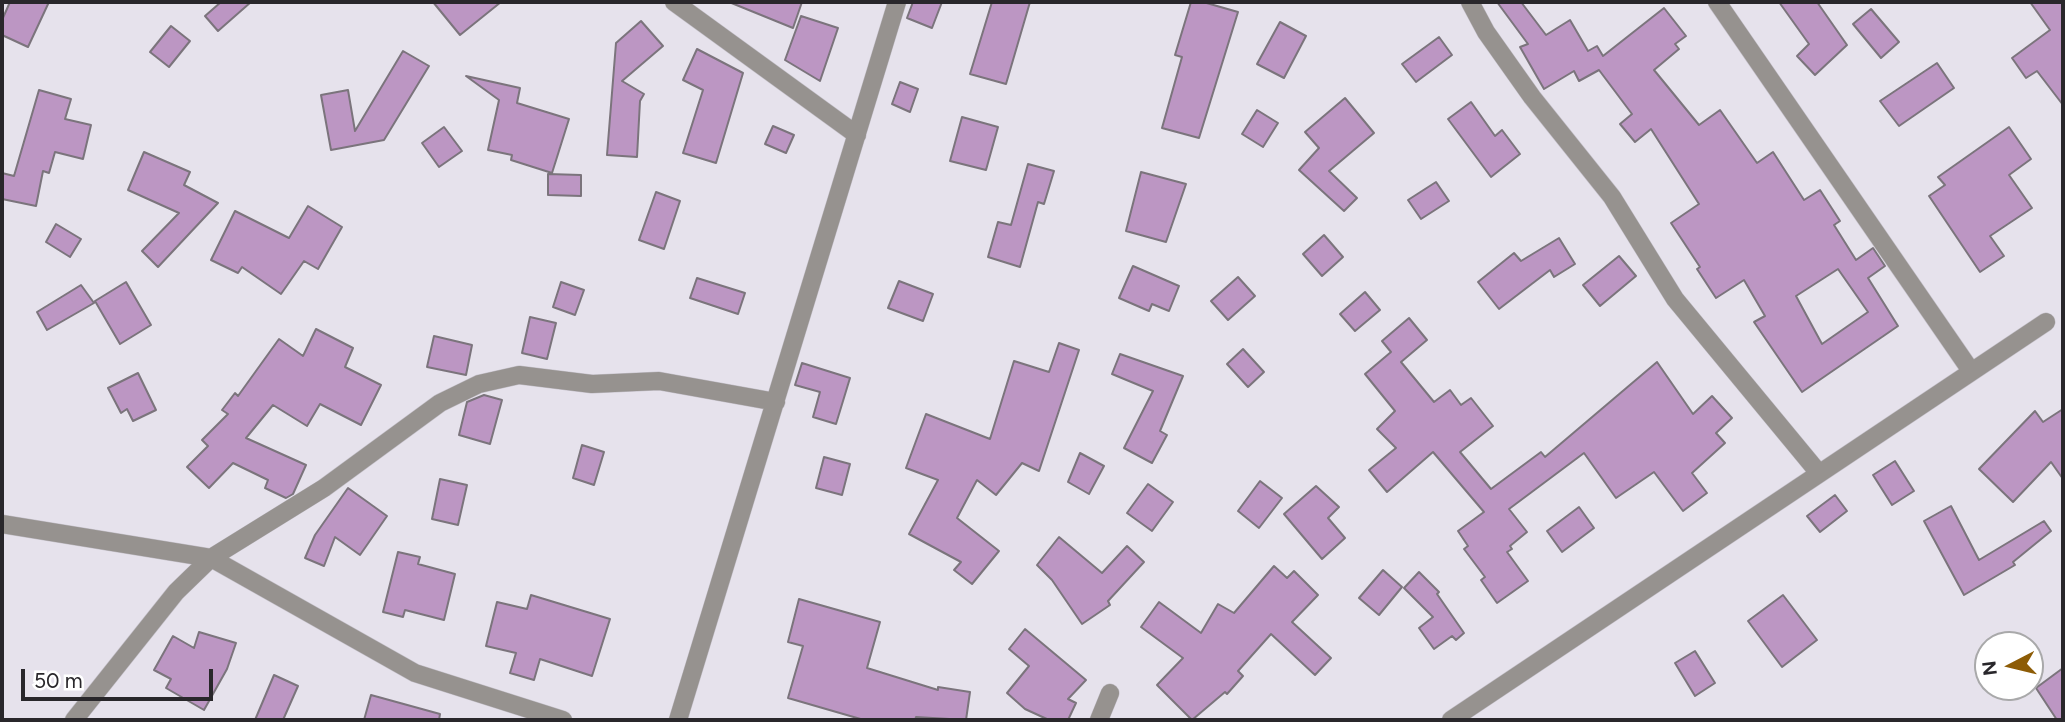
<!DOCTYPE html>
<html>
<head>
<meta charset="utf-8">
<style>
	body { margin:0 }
	#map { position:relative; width:2065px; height:722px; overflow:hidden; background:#e6e2ec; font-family:Figtree,sans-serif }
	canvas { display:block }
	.frame { position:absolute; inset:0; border:4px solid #29272b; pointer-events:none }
	.north { position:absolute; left:1974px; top:631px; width:70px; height:70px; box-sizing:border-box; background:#fff; border:2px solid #a9a9aa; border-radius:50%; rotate:263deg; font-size:19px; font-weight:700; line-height:28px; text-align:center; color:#29272b }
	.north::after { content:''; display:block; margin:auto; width:24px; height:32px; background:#8d5c06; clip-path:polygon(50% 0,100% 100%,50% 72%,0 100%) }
	.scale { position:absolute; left:21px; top:669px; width:192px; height:32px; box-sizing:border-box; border:4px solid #29272b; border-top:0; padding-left:9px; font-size:21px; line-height:24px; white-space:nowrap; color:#29272b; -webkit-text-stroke:5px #fff; paint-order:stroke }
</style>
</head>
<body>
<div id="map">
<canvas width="2065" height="722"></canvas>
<div class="frame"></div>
<div class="north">N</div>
<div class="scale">50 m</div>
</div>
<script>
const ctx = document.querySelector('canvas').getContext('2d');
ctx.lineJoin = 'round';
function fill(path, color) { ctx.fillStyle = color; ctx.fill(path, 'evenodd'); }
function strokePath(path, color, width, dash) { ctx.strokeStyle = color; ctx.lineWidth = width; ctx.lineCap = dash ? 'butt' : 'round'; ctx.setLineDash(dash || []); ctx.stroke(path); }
const building = new Path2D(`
	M10,2H49L28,47L2,35V20Z
	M221,2H251L218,31L205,16Z
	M433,2H501L460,35Z
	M729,2H802L793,28Z
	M913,2H942L932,28L907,18Z
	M992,2H1030L1006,84L970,74Z
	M1191,2H1203L1238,12L1199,138L1162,128L1182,57L1175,55Z
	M1497,2H1521L1546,35L1570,20L1588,51L1597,46L1603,56L1664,8L1686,36L1675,44L1679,49L1654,70L1699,125L1720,110L1757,163L1773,152L1804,200L1820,190L1840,221L1834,225L1856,260L1873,248L1885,266L1868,278L1898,326L1802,392L1754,322L1765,316L1744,280L1716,298L1697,269L1700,267L1671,223L1699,204L1651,129L1635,142L1620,124L1632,114L1599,70L1579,81L1574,71L1544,89L1520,47L1528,44ZM1838,269L1868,312L1822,344L1796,296Z
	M1779,2H1817L1847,45L1815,75L1797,56L1809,44Z
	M2030,2H2063V105L2037,71L2026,78L2012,58L2050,30Z
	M1871,9L1899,42L1881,58L1853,24Z
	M801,16L838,28L820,81L785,60Z
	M641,21L663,46L622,81L644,94L640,101L637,157L607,155L616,43Z
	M1280,22L1306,36L1284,78L1257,64Z
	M171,26L190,41L169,67L150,52Z
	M1439,37L1452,55L1416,82L1402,64Z
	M697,49L743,73L716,163L683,153L703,90L683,80Z
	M403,51L429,66L384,140L331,150L321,95L348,90L355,131Z
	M1937,63L1954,88L1899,126L1880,101Z
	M466,76L520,88L517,103L569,119L552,173L511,160L512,155L488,150L499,100Z
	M900,82L918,89L910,112L892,104Z
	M39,90L71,99L65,119L91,125L83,159L55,152L49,173L43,171L36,206L2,199V173L14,176Z
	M1345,98L1374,133L1329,171L1357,198L1344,211L1299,170L1319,148L1305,132Z
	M1471,102L1495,136L1502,130L1520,154L1491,177L1448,119Z
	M1257,110L1278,123L1263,147L1242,134Z
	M962,117L998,127L986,170L950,161Z
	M773,126L794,135L786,153L765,144Z
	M444,127L462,151L439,167L422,143Z
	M2009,127L2031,159L2009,175L2032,208L1990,236L2004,256L1980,272L1929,196L1945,185L1938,177Z
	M144,152L190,172L184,185L218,203L158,267L142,251L179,213L128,190Z
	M1028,164L1054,171L1044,204L1038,202L1020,267L988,257L998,222L1011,225Z
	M1141,172L1186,184L1166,242L1126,231Z
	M548,174L581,175V196L548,195Z
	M1436,182L1449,201L1421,219L1408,200Z
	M656,192L680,201L664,249L639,240Z
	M308,206L342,227L318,269L304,261L281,294L242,267L238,273L211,260L235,211L289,238Z
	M56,224L81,239L70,257L46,242Z
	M1324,235L1343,257L1322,276L1303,254Z
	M1559,238L1575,264L1554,277L1550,270L1499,309L1478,282L1514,253L1521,261Z
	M1619,256L1636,276L1600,306L1583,285Z
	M1133,266L1179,286L1169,311L1152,304L1149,311L1119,298Z
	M1238,277L1255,296L1228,320L1211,301Z
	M697,278L745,293L738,314L690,298Z
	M899,281L933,294L923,321L888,308Z
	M126,282L151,325L120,344L95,301Z
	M561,282L584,290L575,315L553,307Z
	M81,285L94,303L47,330L37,312Z
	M1365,292L1380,310L1355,331L1340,314Z
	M530,317L556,323L547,359L522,353Z
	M1409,318L1427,340L1401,362L1434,402L1450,390L1461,405L1471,398L1493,426L1460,452L1491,489L1541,452L1545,457L1657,362L1693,414L1712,396L1732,418L1716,433L1725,443L1692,473L1707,493L1683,511L1654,472L1616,498L1584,453L1509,509L1527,532L1510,546L1512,549L1507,552L1528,581L1497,603L1481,580L1485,577L1464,549L1468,546L1458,531L1484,512L1433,452L1387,492L1369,470L1396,448L1377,429L1395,411L1365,374L1391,352L1382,341Z
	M316,329L353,348L345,367L381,385L361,425L320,404L307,426L273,405L246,438L306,465L293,494L286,498L265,488L268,480L233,463L209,488L187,467L208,446L202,440L228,414L222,410L235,393L238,396L279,339L303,356Z
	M434,336L472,345L466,375L427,367Z
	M1059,343L1079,350L1039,471L1022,463L996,495L977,480L957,518L999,551L972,584L954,570L961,562L909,534L938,480L906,468L926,414L990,439L1014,361L1049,372Z
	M1243,349L1264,372L1248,387L1227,364Z
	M1120,354L1183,376L1160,431L1167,435L1152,463L1124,448L1153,391L1112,374Z
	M802,363L850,378L836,424L813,417L820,392L795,385Z
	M138,373L156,410L133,421L127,409L121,413L108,388Z
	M484,395L502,400L490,444L459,435L467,402Z
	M2063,409V479L2051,462L2013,502L1979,469L2035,411L2043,422Z
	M582,445L604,452L594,485L573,478Z
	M1080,453L1104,466L1089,494L1068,482Z
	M824,457L850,464L842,495L816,488Z
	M1895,461L1914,491L1892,505L1873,475Z
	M440,479L467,485L458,525L432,519Z
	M1260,481L1282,498L1259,528L1238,511Z
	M1148,484L1173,502L1152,531L1127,513Z
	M1316,486L1339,507L1328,518L1345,538L1322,559L1284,514Z
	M348,488L387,516L360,555L335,537L324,566L305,558L315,535Z
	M1835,495L1847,511L1820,532L1807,516Z
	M1951,506L1979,560L2044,521L2051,531L2013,562L2015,565L1964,595L1924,521Z
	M1579,507L1594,528L1562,552L1547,531Z
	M1059,537L1102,573L1127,546L1144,562L1108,601L1110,605L1082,624L1052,580L1037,565Z
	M398,552L420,557L418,564L455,574L444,620L405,610L403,617L383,612Z
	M1274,566L1287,578L1294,571L1318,595L1292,622L1331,658L1315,675L1271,634L1238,671L1243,676L1227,694L1225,692L1192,720L1157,685L1183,658L1141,627L1159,602L1201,633L1218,604L1234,613Z
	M1383,570L1402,587L1379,615L1359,598Z
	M1419,572L1439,592L1437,594L1464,633L1456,640L1452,636L1434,649L1419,628L1433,617L1404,588Z
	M531,595L610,619L592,676L540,659L534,680L510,673L516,653L486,646L497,602L527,609Z
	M1783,595L1817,640L1782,667L1748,621Z
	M799,599L880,622L867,668L938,690V687L970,692L966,720L916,717L915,720H864L788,698L803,646L788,642Z
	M1025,629L1086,680L1068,699L1076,703L1068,720H1049L1025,709L1007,693L1029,666L1009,649Z
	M199,632L236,643L227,669L204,710L166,688L171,679L154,670L173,636L194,648Z
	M1695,651L1715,683L1695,696L1675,663Z
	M2063,668V720H2057L2036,688Z
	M274,675L298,686L283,720H255Z
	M371,695L440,714L439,720H364Z`);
const minor = new Path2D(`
	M674,2L857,135
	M1470,2L1486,32L1532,97L1612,197L1675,299L1818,472
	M1717,2L1971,371
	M2,524L211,558L415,673L563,720
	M74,720L176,592L211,558L324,488L440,403L479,384L519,375L592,384L659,381L776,402
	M678,720L897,2
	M1099,720L1110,693
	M1451,720L2046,322`);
fill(building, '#bc96c3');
strokePath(building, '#7b747c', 2);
strokePath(minor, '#c4c0c9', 19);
strokePath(minor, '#96928f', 18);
</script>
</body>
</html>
